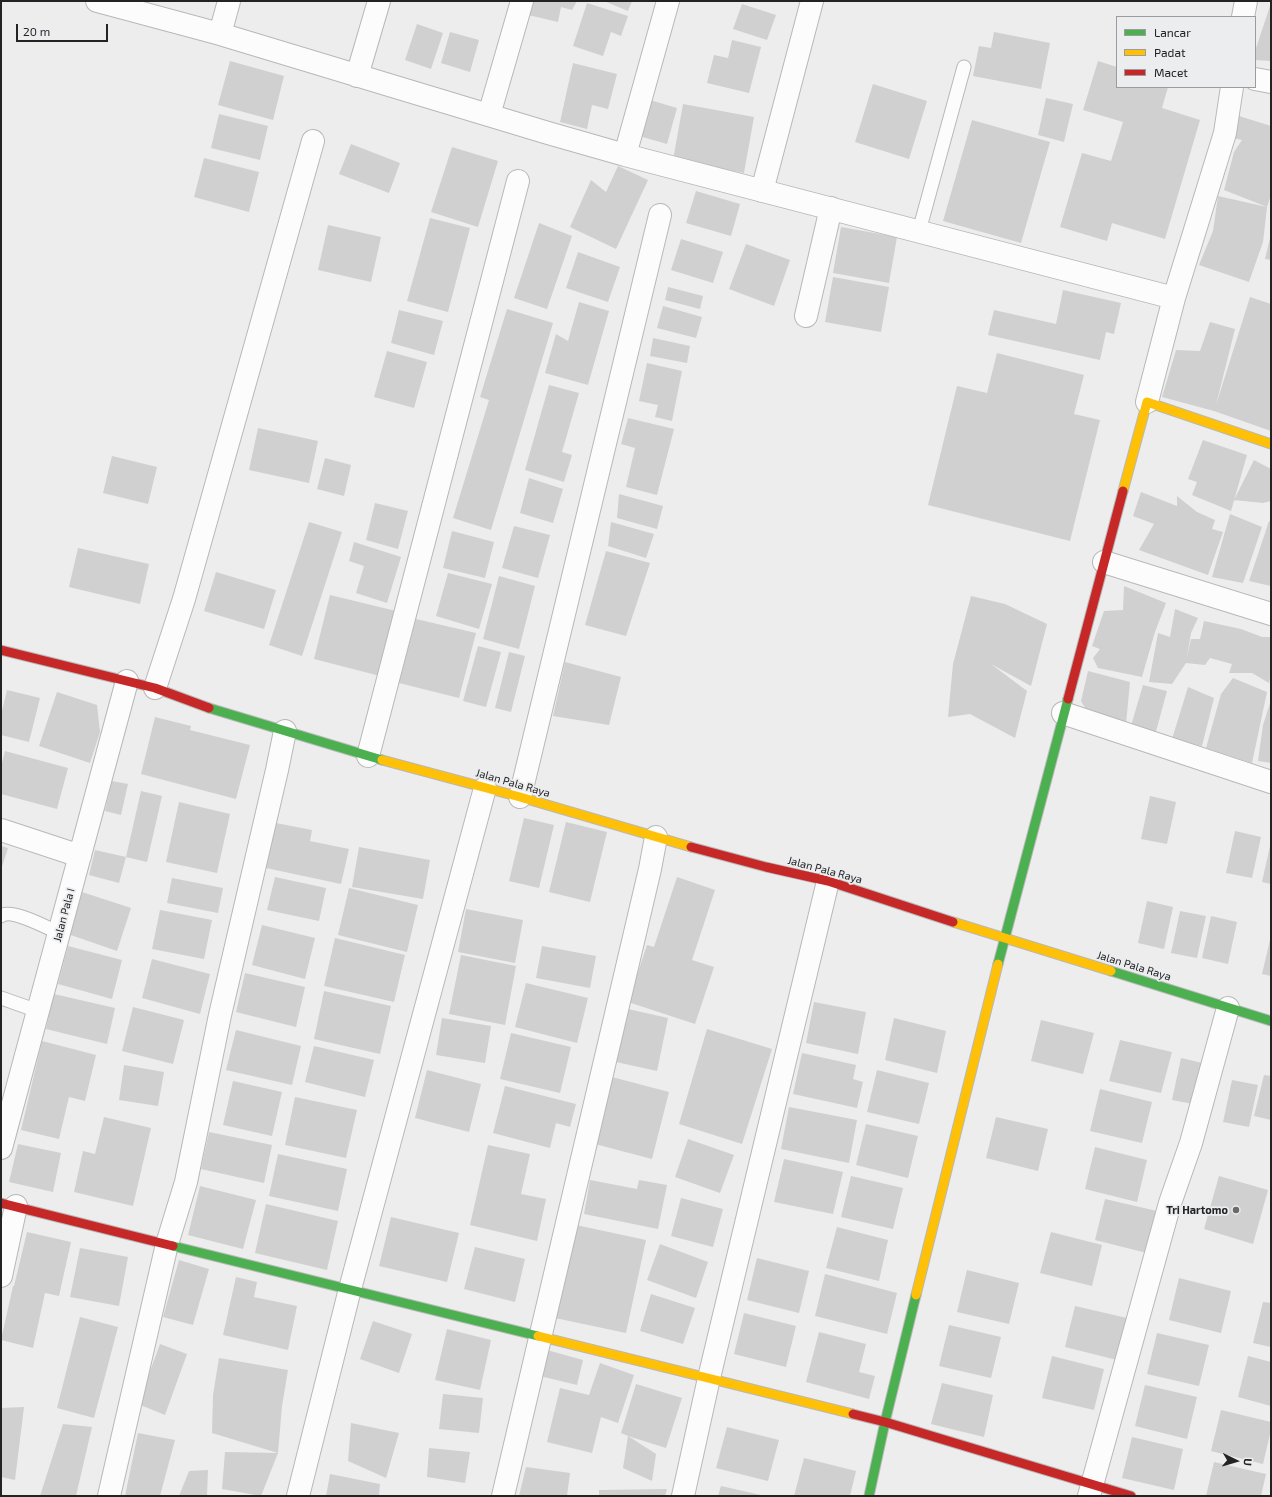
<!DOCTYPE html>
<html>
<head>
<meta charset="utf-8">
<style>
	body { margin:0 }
	#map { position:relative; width:1272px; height:1497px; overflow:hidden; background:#ededee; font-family:"Exo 2",sans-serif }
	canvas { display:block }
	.frame { position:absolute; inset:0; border:2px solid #232324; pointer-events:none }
	.legend { position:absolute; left:1116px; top:16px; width:140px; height:72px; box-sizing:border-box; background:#ecedef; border:1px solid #9c9c9e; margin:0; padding:5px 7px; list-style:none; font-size:12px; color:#232324 }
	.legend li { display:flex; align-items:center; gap:8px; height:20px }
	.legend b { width:20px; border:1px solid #9c9c9e }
	.north { position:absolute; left:1216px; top:1441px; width:40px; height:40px; -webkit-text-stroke:3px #ecedef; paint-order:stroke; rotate:95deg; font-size:11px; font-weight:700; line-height:16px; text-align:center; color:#232324 }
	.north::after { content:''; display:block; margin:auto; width:14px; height:18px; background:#232324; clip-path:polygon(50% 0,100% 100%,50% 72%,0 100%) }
	.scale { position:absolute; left:16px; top:24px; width:92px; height:18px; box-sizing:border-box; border:2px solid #232324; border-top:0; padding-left:5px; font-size:12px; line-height:14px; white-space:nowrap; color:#232324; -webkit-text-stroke:3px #ecedef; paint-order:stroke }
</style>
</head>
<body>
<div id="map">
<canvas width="1272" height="1497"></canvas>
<div class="frame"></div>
<ul class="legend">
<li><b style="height:5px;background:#4caf50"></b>Lancar</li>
<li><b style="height:5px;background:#ffc107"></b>Padat</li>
<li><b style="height:5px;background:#c62828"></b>Macet</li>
</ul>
<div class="north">U</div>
<div class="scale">20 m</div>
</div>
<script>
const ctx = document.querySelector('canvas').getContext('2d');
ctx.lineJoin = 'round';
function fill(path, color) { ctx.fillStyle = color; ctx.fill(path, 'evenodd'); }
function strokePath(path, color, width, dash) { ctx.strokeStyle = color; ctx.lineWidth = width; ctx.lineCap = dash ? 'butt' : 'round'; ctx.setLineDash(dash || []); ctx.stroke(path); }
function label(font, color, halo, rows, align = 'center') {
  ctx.font = font + ' "Exo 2",sans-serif'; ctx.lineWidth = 3.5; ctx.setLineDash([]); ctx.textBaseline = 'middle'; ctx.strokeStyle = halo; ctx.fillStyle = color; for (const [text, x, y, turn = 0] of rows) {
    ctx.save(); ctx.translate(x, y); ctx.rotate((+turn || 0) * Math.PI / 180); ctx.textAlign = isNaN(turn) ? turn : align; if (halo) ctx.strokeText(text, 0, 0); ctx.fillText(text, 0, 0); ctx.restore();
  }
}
const building = new Path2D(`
	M531,1H577L572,10L561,7L558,22L528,15Z
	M604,1H632L628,11Z
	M587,3L628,16L621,36L611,32L603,56L573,46Z
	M1271,3V61L1255,60V51Z
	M742,4L776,15L767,40L733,29Z
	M417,24L443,33L431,69L405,60Z
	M450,32L479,40L470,72L441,63Z
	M994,32L1050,43L1041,89L973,76L979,46L991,48Z
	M732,40L761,47L749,93L707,83L714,55L728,58Z
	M230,61L284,76L273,120L218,105Z
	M1098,61L1117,67V87H1168L1162,108L1200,120L1165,239L1112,223L1107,241L1060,227L1082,153L1111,161L1123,122L1083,110Z
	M573,63L617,74L608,109L592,105L587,129L560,122Z
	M873,84L927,101L909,159L855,142Z
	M1046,98L1073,104L1064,142L1038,135Z
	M650,100L677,108L667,144L639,136Z
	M683,104L754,117L744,173L673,160Z
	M219,114L268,126L260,160L211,148Z
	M1236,115L1271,126V195L1267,207L1224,190L1234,152L1242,140L1233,138Z
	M972,120L1050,142L1021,243L943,221Z
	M351,144L400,163L389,193L339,174Z
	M452,147L498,161L478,227L431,212Z
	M204,158L259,172L249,212L194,197Z
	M618,166L648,180L616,249L570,227L591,180L606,192Z
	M696,191L740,204L731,236L686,223Z
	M1218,196L1267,207L1263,242L1249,282L1199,265L1213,231Z
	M430,218L470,228L448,312L407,301Z
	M539,223L572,236L547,309L514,298Z
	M328,225L381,237L371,282L318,270Z
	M841,227L897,237L889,283L833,273Z
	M1270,238H1271V260L1265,259Z
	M681,239L723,252L713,283L671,270Z
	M746,244L790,260L774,306L729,289Z
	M578,252L620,267L608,302L566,288Z
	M833,277L889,287L881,332L825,322Z
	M668,287L703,296L700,309L665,300Z
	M1063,290L1121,303L1114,334L1106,332L1100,360L988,335L994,310L1056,324Z
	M1250,297L1271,304V431L1214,411L1162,397L1176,350L1200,351L1210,322L1235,329L1216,405Z
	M579,302L609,311L588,385L545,373L556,334L568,341Z
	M663,306L702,317L696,338L657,328Z
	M507,309L553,323L491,530L453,518L489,400L480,397Z
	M399,310L443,321L434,355L391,343Z
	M653,338L690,346L687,363L650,356Z
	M387,351L427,362L414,408L374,397Z
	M997,353L1084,375L1074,414L1100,420L1070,541L928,505L957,386L987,393Z
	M647,363L682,371L672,421L655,417L658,405L639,401Z
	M549,385L579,393L562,452L572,455L564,482L525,470Z
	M628,418L674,429L657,495L626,487L635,448L621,444Z
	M258,428L318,441L309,483L249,470Z
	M1203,440L1247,455L1231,511L1192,495L1197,482L1188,479Z
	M112,456L157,467L148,504L103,493Z
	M325,458L351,465L344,496L317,489Z
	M1254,460L1271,469V501L1263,503L1234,500Z
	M529,478L563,489L553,523L520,513Z
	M1141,492L1177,506V496L1197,512L1215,520L1212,529L1223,532L1208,575L1139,550L1154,524L1133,516Z
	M619,494L663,506L657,529L617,518Z
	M375,503L408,511L398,549L366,540Z
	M1230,514L1262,527L1243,583L1212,577Z
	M1269,521L1271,522V586L1249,581Z
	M309,522L342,532L302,656L269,645Z
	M611,522L654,534L646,558L608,546Z
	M514,526L550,535L538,578L502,568Z
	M452,531L494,542L485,578L443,568Z
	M354,542L401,557L387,603L356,593L364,566L349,561Z
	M78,548L149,564L140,604L69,587Z
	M606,551L650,563L626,636L585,625Z
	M216,572L276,590L264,629L204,611Z
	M448,573L492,584L479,629L436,616Z
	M499,576L535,586L519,649L483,639Z
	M1124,586L1166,603L1155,632L1142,677L1098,668L1093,658L1100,649L1092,646L1104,611L1123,610Z
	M330,595L396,611L380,676L314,659Z
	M971,596L1005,604L1047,624L1031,686L991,664L1027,691L1015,738L970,714L948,717L953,664Z
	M1175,609L1198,618L1191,633L1187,657L1191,639H1200L1204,621L1241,629L1262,637H1271V673L1269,683L1252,673H1229L1232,664L1210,658L1205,665L1186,663L1172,684L1149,682L1158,633L1170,637Z
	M416,619L476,633L459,698L399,683Z
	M478,646L501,652L486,707L463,701Z
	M509,652L525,656L511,712L495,708Z
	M565,662L621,677L609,725L553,716Z
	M1088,671L1130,682L1126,724L1089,715L1081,701Z
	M1233,678L1267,692L1252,763L1206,748L1221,694Z
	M1143,685L1167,691L1155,735L1130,729Z
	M1188,687L1214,698L1202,746L1172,739Z
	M7,690L40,698L29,742L1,735V715Z
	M57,692L97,705L100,732L90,763L39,746Z
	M1271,700V763L1258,761L1263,725Z
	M155,717L191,726L190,730L250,745L236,799L141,774Z
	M5,751L68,768L57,809L1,794V767Z
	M112,781L128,784L121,815L105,811Z
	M141,791L162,796L147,862L126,857Z
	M1150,796L1176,802L1167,844L1141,839Z
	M179,802L230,814L217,873L166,862Z
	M524,818L554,825L539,888L509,881Z
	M566,822L607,832L590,902L549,892Z
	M276,823L312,830L310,841L349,849L341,884L266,868Z
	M1235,831L1261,837L1252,878L1226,873Z
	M1,846L8,848L1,870Z
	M1270,846H1271V884L1262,882Z
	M359,847L430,860L423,899L352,887Z
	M95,850L126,857L119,883L89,875Z
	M275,877L326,888L319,921L267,910Z
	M677,877L715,890L692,960L714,967L695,1024L628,1002L647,945L654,947Z
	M172,878L223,888L218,913L167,903Z
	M349,888L418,905L407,952L338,935Z
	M79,891L131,908L117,951L65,933Z
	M1147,901L1173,907L1164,949L1138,943Z
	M466,909L523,920L515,963L458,952Z
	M160,910L212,920L204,959L152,949Z
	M1180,911L1206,916L1197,958L1171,953Z
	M1211,916L1237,922L1228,964L1202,958Z
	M262,925L315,938L305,979L252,965Z
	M335,938L405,955L394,1002L324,986Z
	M1270,940H1271V976L1262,974Z
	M68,946L122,960L112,999L58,984Z
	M542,946L596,956L590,988L536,978Z
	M461,955L516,966L505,1025L449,1014Z
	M152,959L210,974L200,1014L142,998Z
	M245,973L305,987L296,1027L236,1012Z
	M526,983L588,998L577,1043L515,1027Z
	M324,991L391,1006L380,1054L314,1039Z
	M54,994L115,1008L107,1044L46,1029Z
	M814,1002L866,1012L858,1054L806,1043Z
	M133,1007L184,1020L173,1064L122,1051Z
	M628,1009L668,1018L657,1071L616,1062Z
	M442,1018L491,1026L485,1063L436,1055Z
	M894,1018L946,1031L937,1073L885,1060Z
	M1041,1020L1094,1033L1083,1074L1031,1061Z
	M707,1029L772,1049L742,1144L679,1124Z
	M236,1030L301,1046L292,1085L226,1070Z
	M511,1033L571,1047L560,1093L500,1079Z
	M1120,1040L1172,1052L1161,1093L1109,1081Z
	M42,1041L96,1055L85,1101L69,1097L59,1139L21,1130Z
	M314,1046L374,1060L365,1097L305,1082Z
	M802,1053L856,1065L853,1079L863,1082L857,1108L793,1094Z
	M1181,1058L1207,1064L1198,1105L1172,1100Z
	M124,1065L164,1072L158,1106L119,1100Z
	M427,1070L481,1084L469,1132L415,1118Z
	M877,1070L929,1083L919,1124L867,1112Z
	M1264,1075L1271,1076V1120L1254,1116Z
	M612,1077L669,1092L652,1159L595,1144Z
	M1232,1080L1258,1085L1249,1127L1223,1122Z
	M233,1081L282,1092L272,1136L223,1125Z
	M505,1086L576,1104L570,1127L556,1123L550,1148L493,1133Z
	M1100,1089L1152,1102L1142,1143L1090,1131Z
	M295,1097L357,1110L346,1158L285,1145Z
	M789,1107L857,1120L849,1163L781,1149Z
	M104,1117L151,1128L133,1206L74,1192L83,1151L95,1154Z
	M996,1117L1048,1129L1038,1171L986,1158Z
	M866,1124L918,1136L908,1178L856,1165Z
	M209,1132L272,1145L264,1183L201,1169Z
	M688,1139L734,1155L720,1193L675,1177Z
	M18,1144L61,1153L53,1192L9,1182Z
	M488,1145L530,1154L521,1194L546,1199L537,1241L470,1225Z
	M1095,1147L1147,1160L1137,1202L1085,1189Z
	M278,1154L347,1169L338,1211L269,1196Z
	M784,1159L843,1172L833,1214L774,1202Z
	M851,1176L903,1188L893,1229L841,1217Z
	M1219,1176L1268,1190L1253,1244L1204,1229Z
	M590,1180L637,1189L639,1180L667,1185L658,1229L584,1214Z
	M200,1186L256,1200L243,1249L188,1235Z
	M681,1198L723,1209L713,1247L671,1236Z
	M1105,1199L1157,1211L1147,1253L1095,1240Z
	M266,1204L338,1221L327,1270L255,1253Z
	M391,1217L459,1233L447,1282L379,1266Z
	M576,1225L646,1240L626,1333L555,1318Z
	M837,1227L888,1240L879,1281L826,1268Z
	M27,1232L71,1242L59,1296L45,1293L33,1348L1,1340L13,1286H14Z
	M1051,1232L1102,1245L1092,1286L1040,1273Z
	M660,1244L708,1262L696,1298L647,1280Z
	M475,1247L525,1259L515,1302L464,1289Z
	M80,1248L128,1257L119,1306L70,1297Z
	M757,1258L809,1271L799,1313L747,1300Z
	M179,1260L209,1269L193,1325L163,1317Z
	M967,1270L1019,1283L1009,1324L957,1312Z
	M825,1274L897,1293L887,1334L815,1316Z
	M236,1277L257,1282L254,1297L297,1306L288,1350L223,1335Z
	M1179,1278L1231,1291L1221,1333L1169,1320Z
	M651,1294L695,1308L683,1344L640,1331Z
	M1263,1302L1271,1303V1347L1253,1343Z
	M1075,1306L1127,1318L1117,1360L1065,1347Z
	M744,1313L796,1326L786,1367L734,1354Z
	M80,1317L118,1327L94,1418L57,1408Z
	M373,1321L412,1334L399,1373L360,1359Z
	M949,1325L1001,1337L991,1378L939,1366Z
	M447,1329L491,1340L480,1390L435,1380Z
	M819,1332L866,1344L859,1372L875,1376L869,1399L806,1382Z
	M1157,1333L1209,1345L1199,1386L1147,1374Z
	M160,1344L187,1354L165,1415L138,1404Z
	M547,1350L583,1360L577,1385L540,1376Z
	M1052,1356L1104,1369L1094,1410L1042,1398Z
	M1248,1356L1271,1362V1406L1238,1397Z
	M219,1358L288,1370L282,1406L278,1453L261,1496L222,1489L225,1452L278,1453L212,1433L213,1395Z
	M600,1363L634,1375L618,1423L601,1417L592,1453L547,1442L560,1388L589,1395Z
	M942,1383L993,1395L984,1437L931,1424Z
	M636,1384L682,1398L666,1448L628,1436L656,1454L652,1481L623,1468L628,1436L621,1433Z
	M1145,1385L1197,1397L1187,1439L1135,1426Z
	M443,1394L483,1398L479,1433L439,1429Z
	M24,1407L15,1480L1,1477V1408Z
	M1221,1410L1271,1422V1430L1263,1464L1211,1451Z
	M351,1423L399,1433L386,1478L348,1461Z
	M63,1424L92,1427L76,1496H40Z
	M727,1427L779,1440L768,1481L716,1468Z
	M138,1433L175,1440L160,1496H125Z
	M1132,1437L1183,1449L1174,1490L1122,1478Z
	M429,1448L470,1452L465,1483L427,1477Z
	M804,1458L856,1471L850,1496H794Z
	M1214,1462L1266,1474L1261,1496H1206Z
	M526,1467L570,1473L567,1496H519Z
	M208,1470L207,1496H179L189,1471Z
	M330,1474L380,1484L379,1496H326Z
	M721,1486L761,1495V1496H718Z
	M667,1489L665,1496H599V1490Z`);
const lane = new Path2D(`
	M919,231L964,67
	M1,916C11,908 48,928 59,933
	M1,998L38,1011`);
const street = new Path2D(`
	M97,1L220,34L548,133L625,155L1174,298
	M1243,17L1246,1
	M220,34L229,1
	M357,76L379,1
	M1255,79L1271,82
	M489,115L522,1
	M625,155L668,1
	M762,191L812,1
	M806,316L831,208
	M1147,402L1174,298L1225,133L1232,87
	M1104,562L1271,614
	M155,688L184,599L313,141
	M1063,713L1271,782
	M368,756L518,181
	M520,797L660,215
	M1,830L80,856
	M1,1148L127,681
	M1,1276L16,1206
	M109,1496L167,1244L186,1182L220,1015L277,770L285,731
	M298,1496L350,1289L485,788
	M503,1496L650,869L656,837
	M683,1496L709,1378L828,881
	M1089,1496L1170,1203L1191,1143L1228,1008`);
const fast = new Path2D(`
	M209,708L382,760
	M998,964L1068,699
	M1111,971L1271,1021
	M173,1246L538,1336
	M869,1496L885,1422L916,1295`);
const slow = new Path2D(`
	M1123,491L1147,402L1271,444
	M382,760L520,797L691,847
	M953,922L1111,971
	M916,1295L998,964
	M538,1336L853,1414`);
const jam = new Path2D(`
	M1,650L155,688L209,708
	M1068,699L1123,491
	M691,847L766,867L828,881L953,922
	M1,1203L173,1246
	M853,1414L885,1422L1131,1496`);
const markers = [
	[1236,1210,4,"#6a6a6b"]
];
const streetNames = [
	["Jalan Pala Raya",513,783,16],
	["Jalan Pala Raya",825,870,15],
	["Jalan Pala I",64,915,-75],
	["Jalan Pala Raya",1134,966,17]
];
const poiNames = [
	["Tri Hartomo",1228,1210]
];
fill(building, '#d0d0d1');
strokePath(lane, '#b8b8b8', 15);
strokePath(street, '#b8b8b8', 24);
strokePath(fast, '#b8b8b8', 11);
strokePath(slow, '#b8b8b8', 11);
strokePath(jam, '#b8b8b8', 11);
strokePath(lane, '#fcfcfc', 13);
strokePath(street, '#fcfcfc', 22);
strokePath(fast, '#4caf50', 9);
strokePath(slow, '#ffc107', 9);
strokePath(jam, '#c62828', 9);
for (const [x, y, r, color] of markers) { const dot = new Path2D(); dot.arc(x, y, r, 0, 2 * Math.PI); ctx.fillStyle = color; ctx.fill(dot); strokePath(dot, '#ecedef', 1.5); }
label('11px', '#232324', '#ecedef', streetNames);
label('bold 11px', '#232324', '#ecedef', poiNames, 'right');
</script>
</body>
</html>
